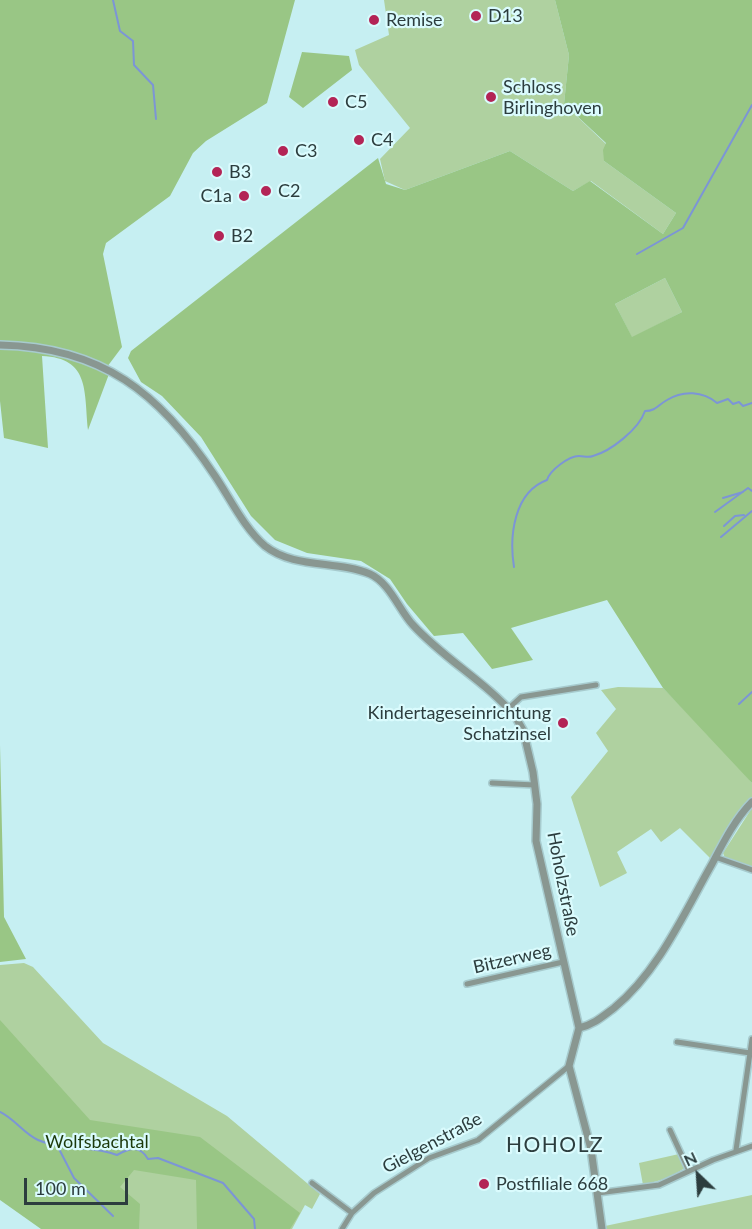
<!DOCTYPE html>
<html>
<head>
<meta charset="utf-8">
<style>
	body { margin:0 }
	#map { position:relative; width:752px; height:1229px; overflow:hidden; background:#c6eff2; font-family:Lato,sans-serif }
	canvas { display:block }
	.north { position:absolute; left:668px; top:1145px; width:60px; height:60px; -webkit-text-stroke:4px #dafbfd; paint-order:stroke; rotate:335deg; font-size:16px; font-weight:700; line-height:24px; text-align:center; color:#2c3d3e }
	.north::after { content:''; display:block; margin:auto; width:21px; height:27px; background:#2c3d3e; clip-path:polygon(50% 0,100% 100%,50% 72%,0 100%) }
	.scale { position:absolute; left:24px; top:1178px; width:104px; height:27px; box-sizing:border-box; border:3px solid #2c3d3e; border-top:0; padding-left:8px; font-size:18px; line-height:21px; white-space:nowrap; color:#2c3d3e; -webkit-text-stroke:4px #dafbfd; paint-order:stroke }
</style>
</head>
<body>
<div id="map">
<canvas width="752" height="1229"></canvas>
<div class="north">N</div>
<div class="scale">100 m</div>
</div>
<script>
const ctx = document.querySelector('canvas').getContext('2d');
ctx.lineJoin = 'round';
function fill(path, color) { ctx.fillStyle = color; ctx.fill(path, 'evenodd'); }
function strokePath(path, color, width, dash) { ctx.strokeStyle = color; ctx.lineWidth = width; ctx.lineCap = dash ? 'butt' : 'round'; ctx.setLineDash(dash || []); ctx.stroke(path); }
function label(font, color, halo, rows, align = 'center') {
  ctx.font = font + ' Lato,sans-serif'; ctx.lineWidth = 4.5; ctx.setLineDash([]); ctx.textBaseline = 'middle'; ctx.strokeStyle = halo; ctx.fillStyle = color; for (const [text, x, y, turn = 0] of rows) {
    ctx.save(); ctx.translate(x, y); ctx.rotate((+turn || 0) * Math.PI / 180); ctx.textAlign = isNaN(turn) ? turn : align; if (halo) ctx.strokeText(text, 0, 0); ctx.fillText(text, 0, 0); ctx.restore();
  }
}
const green = new Path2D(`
	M384,0H555L569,55L564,104L606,144L604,161L676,213L663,234L591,181L573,191L510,151L405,190L385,181L380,159L410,128L359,65L355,50L389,35Z
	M665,278L682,312L632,338L615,304Z
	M618,687L663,688L739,766L752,783V797L740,809L711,859L680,828L661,842L651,829L617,852L627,873L600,887L571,797L608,751L596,733L616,709L601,690Z
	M752,808V867L725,858L723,853Z
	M24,963L33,967L103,1043L227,1116L320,1194L312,1209L305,1205L292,1229H51L0,1135V965Z
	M679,1154L685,1168L668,1178L643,1185L639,1163Z
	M752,1195V1229H605V1226Z`);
const forest = new Path2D(`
	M0,0H295L267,103L206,141L193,153L170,196L106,243L103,254L122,347L104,371L109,374L88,430C84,391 90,358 42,356L48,448L4,438L0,401Z
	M555,0H752V783L663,688L607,600L511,628L533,660L492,669L463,633L434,636L407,604L390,579L361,561L307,553L275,540L251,516L201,437L162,396L141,382L128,358L131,351L378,158L386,184L405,190L510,151L573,191L590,181L663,234L676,213L604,161L603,150L606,143L564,104L569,55ZM665,278L682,312L632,337L615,304Z
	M302,52L349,56L352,70L303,108L289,97Z
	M0,745L4,917L26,959L0,962Z
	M0,1020L90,1120L200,1137L300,1213L290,1229H197L196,1180L134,1170L120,1187L140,1204L139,1229H41L0,1200Z`);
const stream = new Path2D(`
	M113,0L120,31L133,41L134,65L153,85L156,119
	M637,254L683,228L752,105
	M723,498L743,492
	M715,512L748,488L752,491
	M724,526L735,516L744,515
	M721,537L752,511
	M514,567C509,536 514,492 547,480C550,470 569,456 579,456C584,456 588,458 593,456C611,451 639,429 645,411C656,411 658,405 667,400C683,390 703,391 717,403L728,399L733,404L739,402L743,406L752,403
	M739,704L752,692
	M0,1112C15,1119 24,1134 38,1140C63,1151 92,1145 117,1155C130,1148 140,1145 148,1159L158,1158L223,1183L254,1219L255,1229
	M58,1147L74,1178L113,1216`);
const minor = new Path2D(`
	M509,708L521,697L596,685
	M492,783L535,785
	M715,857L752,870
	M467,984L563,962
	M677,1042L750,1053
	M670,1130L689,1171
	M736,1150L752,1039
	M312,1183L352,1213
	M598,1193L659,1185L713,1160L752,1146
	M342,1229L352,1213L374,1193L429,1158L478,1140L569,1066`);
const tertiary = new Path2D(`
	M0,345C102,347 160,393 215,476C230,498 244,528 265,546C294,569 337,560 370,574C390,583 399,610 413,625C444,659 486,682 515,716L523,730L533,772L537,804L536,841L579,1028L569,1066L591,1149L602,1229
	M579,1028C593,1025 602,1017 614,1008C659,971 684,913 712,864C723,843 735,819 752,802`);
const markers = [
	[476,16,6,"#b32456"],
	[374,20,6,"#b32456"],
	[491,97,6,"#b32456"],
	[333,102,6,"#b32456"],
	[359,140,6,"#b32456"],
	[283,151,6,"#b32456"],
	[217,172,6,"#b32456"],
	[266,191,6,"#b32456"],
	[244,196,6,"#b32456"],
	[219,236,6,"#b32456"],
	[563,723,6,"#b32456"],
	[484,1184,6,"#b32456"]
];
const poiNames = [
	["D13",488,16],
	["Remise",386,20],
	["Schloss",503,87],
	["Birlinghoven",503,108],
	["C5",345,102],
	["C4",371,140],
	["C3",295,151],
	["B3",229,172],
	["C2",278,191],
	["C1a",232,196,"right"],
	["B2",231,236],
	["Kindertageseinrichtung",551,713,"right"],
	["Schatzinsel",551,734,"right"],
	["Postfiliale 668",496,1184]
];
const streetNames = [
	["Hoholzstraße",563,884,79],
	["Bitzerweg",512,959,-13],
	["Gielgenstraße",432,1143,-28]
];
const parkNames = [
	["Wolfsbachtal",97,1142]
];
const quarterNames = [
	["HOHOLZ",555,1145]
];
fill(green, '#afd1a0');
fill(forest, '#99c685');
strokePath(stream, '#7c95d6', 2);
strokePath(minor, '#a7cbce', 8);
strokePath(tertiary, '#a7cbce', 10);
strokePath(minor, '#899791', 5);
strokePath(tertiary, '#899791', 7);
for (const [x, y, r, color] of markers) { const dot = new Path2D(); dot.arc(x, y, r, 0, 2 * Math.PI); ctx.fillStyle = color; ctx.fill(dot); strokePath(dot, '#dafbfd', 2); }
label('18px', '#2c3d3e', '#dafbfd', poiNames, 'left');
label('18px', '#2c3d3e', '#dafbfd', streetNames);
label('18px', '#1c390b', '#dafbfd', parkNames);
ctx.letterSpacing = '1.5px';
label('21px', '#2c3d3e', '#dafbfd', quarterNames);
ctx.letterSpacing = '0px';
</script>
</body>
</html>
